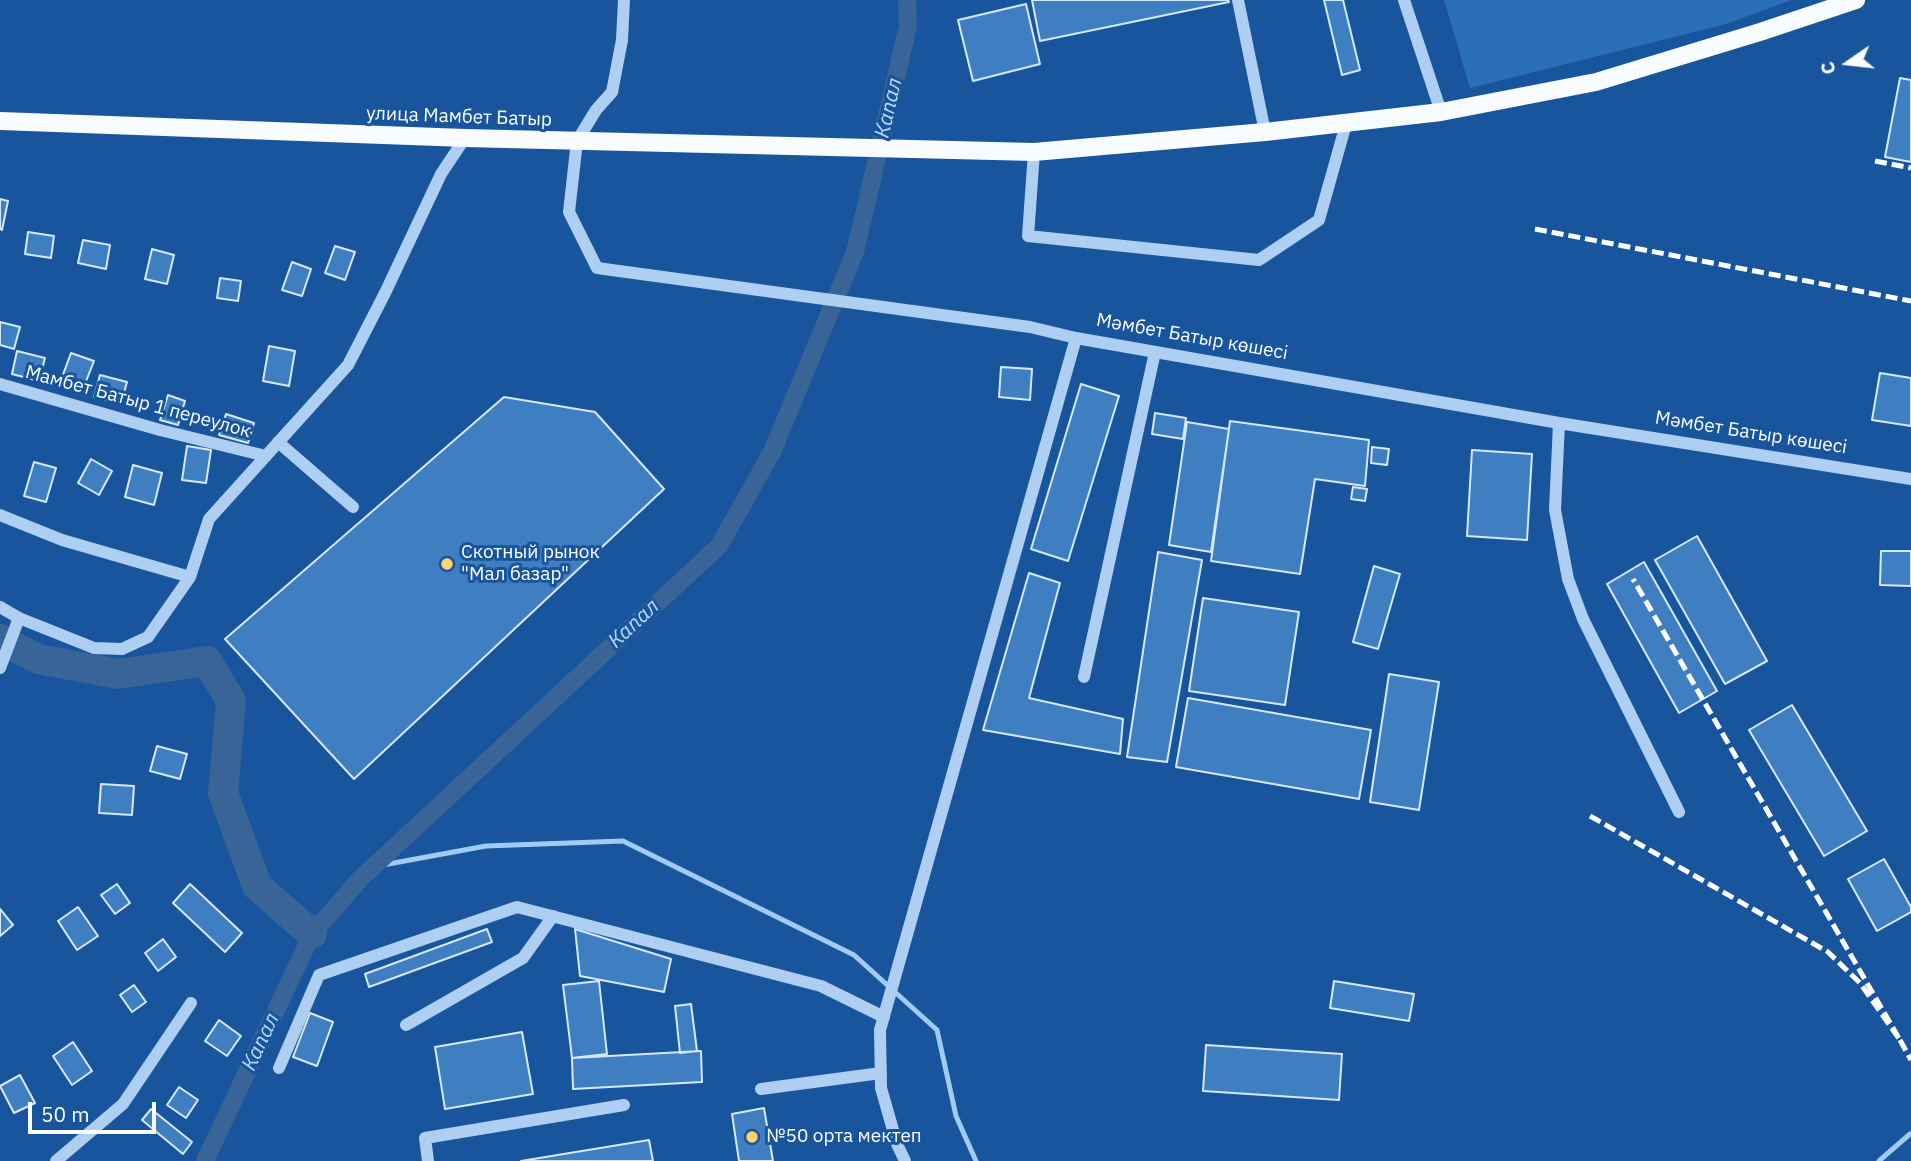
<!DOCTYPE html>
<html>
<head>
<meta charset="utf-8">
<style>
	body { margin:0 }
	#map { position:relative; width:1911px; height:1161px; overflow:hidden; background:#18559c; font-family:"IBM Plex Sans",sans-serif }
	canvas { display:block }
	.north { position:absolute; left:1813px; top:28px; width:70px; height:70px; -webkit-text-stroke:5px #18559c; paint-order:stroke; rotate:256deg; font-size:19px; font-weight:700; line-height:28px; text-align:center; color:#fff }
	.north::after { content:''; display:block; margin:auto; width:24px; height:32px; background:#fff; clip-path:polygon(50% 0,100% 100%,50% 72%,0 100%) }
	.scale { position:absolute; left:28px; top:1102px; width:128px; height:32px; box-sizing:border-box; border:4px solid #fff; border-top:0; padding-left:9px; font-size:21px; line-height:24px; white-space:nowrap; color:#fff; -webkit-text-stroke:5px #18559c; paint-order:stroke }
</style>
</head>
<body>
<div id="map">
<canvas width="1911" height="1161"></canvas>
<div class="north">С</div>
<div class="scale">50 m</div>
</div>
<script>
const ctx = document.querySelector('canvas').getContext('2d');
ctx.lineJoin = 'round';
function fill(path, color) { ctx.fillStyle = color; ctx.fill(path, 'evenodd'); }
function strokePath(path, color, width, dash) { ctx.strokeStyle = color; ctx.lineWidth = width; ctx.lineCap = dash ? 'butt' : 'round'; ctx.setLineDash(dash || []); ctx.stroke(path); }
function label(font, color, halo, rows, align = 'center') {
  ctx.font = font + ' "IBM Plex Sans",sans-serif'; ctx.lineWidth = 6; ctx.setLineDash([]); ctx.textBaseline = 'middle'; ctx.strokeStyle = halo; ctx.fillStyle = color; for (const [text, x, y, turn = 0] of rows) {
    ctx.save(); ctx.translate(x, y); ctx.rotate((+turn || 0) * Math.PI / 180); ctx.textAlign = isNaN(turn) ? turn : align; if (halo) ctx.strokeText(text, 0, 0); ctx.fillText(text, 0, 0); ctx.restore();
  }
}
const green = new Path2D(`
	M1444,0H1792L1726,24L1470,88Z`);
const stream = new Path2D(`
	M372,867L486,846L623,841L854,955L937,1030L956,1116L976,1161
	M1879,1161L1910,1134`);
const canal = new Path2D(`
	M205,1161L312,934L360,879L719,546L772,452L855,252L908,26L907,0`);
const river = new Path2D(`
	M0,639L38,659L118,674L207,661L231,701L223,793L257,886L312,934`);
const building = new Path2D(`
	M1032,0H1228L1229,2L1040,41Z
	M1324,0H1343L1360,70L1342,75Z
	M1026,4L1040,64L973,81L958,20Z
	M1900,78L1911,80V162L1885,157Z
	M0,199L8,201L2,230L0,229Z
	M28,232L54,236L51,258L25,254Z
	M83,240L110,245L106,269L78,263Z
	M335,246L355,252L345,280L325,273Z
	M152,249L174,255L167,284L145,279Z
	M292,262L311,269L302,296L282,290Z
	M220,278L241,281L238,301L217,298Z
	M0,322L20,327L14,349L0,345Z
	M269,346L295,351L289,386L263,381Z
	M17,351L45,358L39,381L12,374Z
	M71,353L94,361L83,389L61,380Z
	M1001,367L1032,369L1030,400L999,397Z
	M1880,373L1911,378V426L1872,420Z
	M100,375L127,382L121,404L94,397Z
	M1081,384L1119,396L1068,561L1031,549Z
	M168,395L185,401L178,425L160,420Z
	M504,397L595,412L664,489L354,779L225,639Z
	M1155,413L1186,418L1183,439L1152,434Z
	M226,414L254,423L248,443L219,435Z
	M1230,421L1369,440L1365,486L1315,479L1300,574L1211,561Z
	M1187,422L1229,429L1211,552L1169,545Z
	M187,446L211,450L206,483L182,480Z
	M1372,447L1389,449L1387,465L1371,463Z
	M1472,450L1532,454L1527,540L1467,536Z
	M91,459L112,471L99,495L78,483Z
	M34,462L56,468L46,502L24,496Z
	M133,465L162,473L154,505L125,497Z
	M1353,487L1367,489L1365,501L1351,499Z
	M1697,536L1767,661L1725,684L1655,560Z
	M1881,551H1911V586L1880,585Z
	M1158,552L1202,560L1167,762L1127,757Z
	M1644,562L1717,691L1679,713L1607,584Z
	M1374,566L1400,574L1378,649L1353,642Z
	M1029,573L1060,583L1029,698L1123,719L1120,754L983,730Z
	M1203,598L1299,612L1285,705L1189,691Z
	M1389,674L1439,682L1419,810L1370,802Z
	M1188,698L1371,730L1359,799L1176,767Z
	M1792,705L1867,831L1824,856L1749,730Z
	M157,746L187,754L180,779L150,771Z
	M101,784L134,786L132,815L99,813Z
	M1884,859L1911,907V912L1877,931L1848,879Z
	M117,884L130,903L115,914L101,895Z
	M190,884L242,933L225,952L173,903Z
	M78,907L98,936L77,950L58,921Z
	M0,909L13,925L0,936Z
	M487,929L492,942L369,987L365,974Z
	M575,929L671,959L664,992L580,976Z
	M163,939L176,957L158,971L145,953Z
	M599,981L607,1054L572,1058L563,985Z
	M1334,981L1414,994L1409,1021L1330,1008Z
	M134,985L146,1002L132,1012L120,995Z
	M691,1004L697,1051L680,1053L675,1006Z
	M310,1013L333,1022L317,1066L293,1057Z
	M219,1020L241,1036L227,1056L205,1041Z
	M522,1032L533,1094L445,1109L435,1047Z
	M73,1042L92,1071L72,1085L53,1056Z
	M1206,1045L1342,1054L1339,1100L1203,1091Z
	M701,1051L702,1082L573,1089L572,1058Z
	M20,1075L35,1103L14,1113L0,1086Z
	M179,1087L198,1100L186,1118L167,1105Z
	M764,1108L773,1161H739L732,1114Z
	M151,1109L192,1142L183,1154L142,1120Z
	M649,1140L653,1161H521Z`);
const minor = new Path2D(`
	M624,0L622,40L612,92L596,110L577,141L569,212L597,268L1030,327L1076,338L1559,423L1911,479
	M1238,0L1265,132
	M1404,0L1441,112
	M1034,152L1028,236L1259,260L1319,220L1346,124
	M0,384L160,430L266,456
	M1559,423L1555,510L1568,579L1583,619L1679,812
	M278,442L353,507
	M0,515L62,540L190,577
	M0,607L19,618
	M0,668L19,618L94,648L122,649L148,637L190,577L209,519L348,365L385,293L441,174L465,138
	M1084,677L1155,352
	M406,1025L523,958L553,916
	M279,1068L319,975L517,907L821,986L884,1017
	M761,1089L881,1073
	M56,1161L123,1104L191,1003
	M428,1161L425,1138L624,1105
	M905,1161L897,1144L881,1088L880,1030L1076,338`);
const major = new Path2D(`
	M0,121L465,138L1034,152L1265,132L1441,112L1596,82L1760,32L1856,0`);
const rail = new Path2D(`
	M1875,161L1911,168
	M1535,229L1911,301
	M1590,816L1828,952L1860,983L1900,1040L1633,579
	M1900,1040L1911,1060`);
const markers = [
	[447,564,7,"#ffd26f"],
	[752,1137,7,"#ffd26f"]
];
const streetNames = [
	["улица Мамбет Батыр",459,117,2],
	["Мәмбет Батыр көшесі",1192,337,10],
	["Мамбет Батыр 1 переулок",138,402,15],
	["Мәмбет Батыр көшесі",1751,433,9]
];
const poiNames = [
	["Скотный рынок",461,553],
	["\"Мал базар\"",461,575],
	["№50 орта мектеп",766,1137]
];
const waterNames = [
	["Капал",889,108,-77],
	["Капал",634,624,-43],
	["Капал",261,1042,-65]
];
fill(green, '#2b6fb9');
strokePath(stream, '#a1caf4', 5);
strokePath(canal, '#386497', 18);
strokePath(river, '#386497', 30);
fill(building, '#407ec2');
strokePath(building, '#d6e8fc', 2);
strokePath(minor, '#aecff2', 12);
strokePath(major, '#f9fcff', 18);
strokePath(rail, '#fff', 5, [12, 5]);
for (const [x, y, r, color] of markers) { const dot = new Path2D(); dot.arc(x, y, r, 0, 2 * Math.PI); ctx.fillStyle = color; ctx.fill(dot); strokePath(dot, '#18559c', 2.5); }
label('19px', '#fff', '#18559c', streetNames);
label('19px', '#fff', '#18559c', poiNames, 'left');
label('italic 21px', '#bbd9f8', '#18559c', waterNames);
</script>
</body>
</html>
